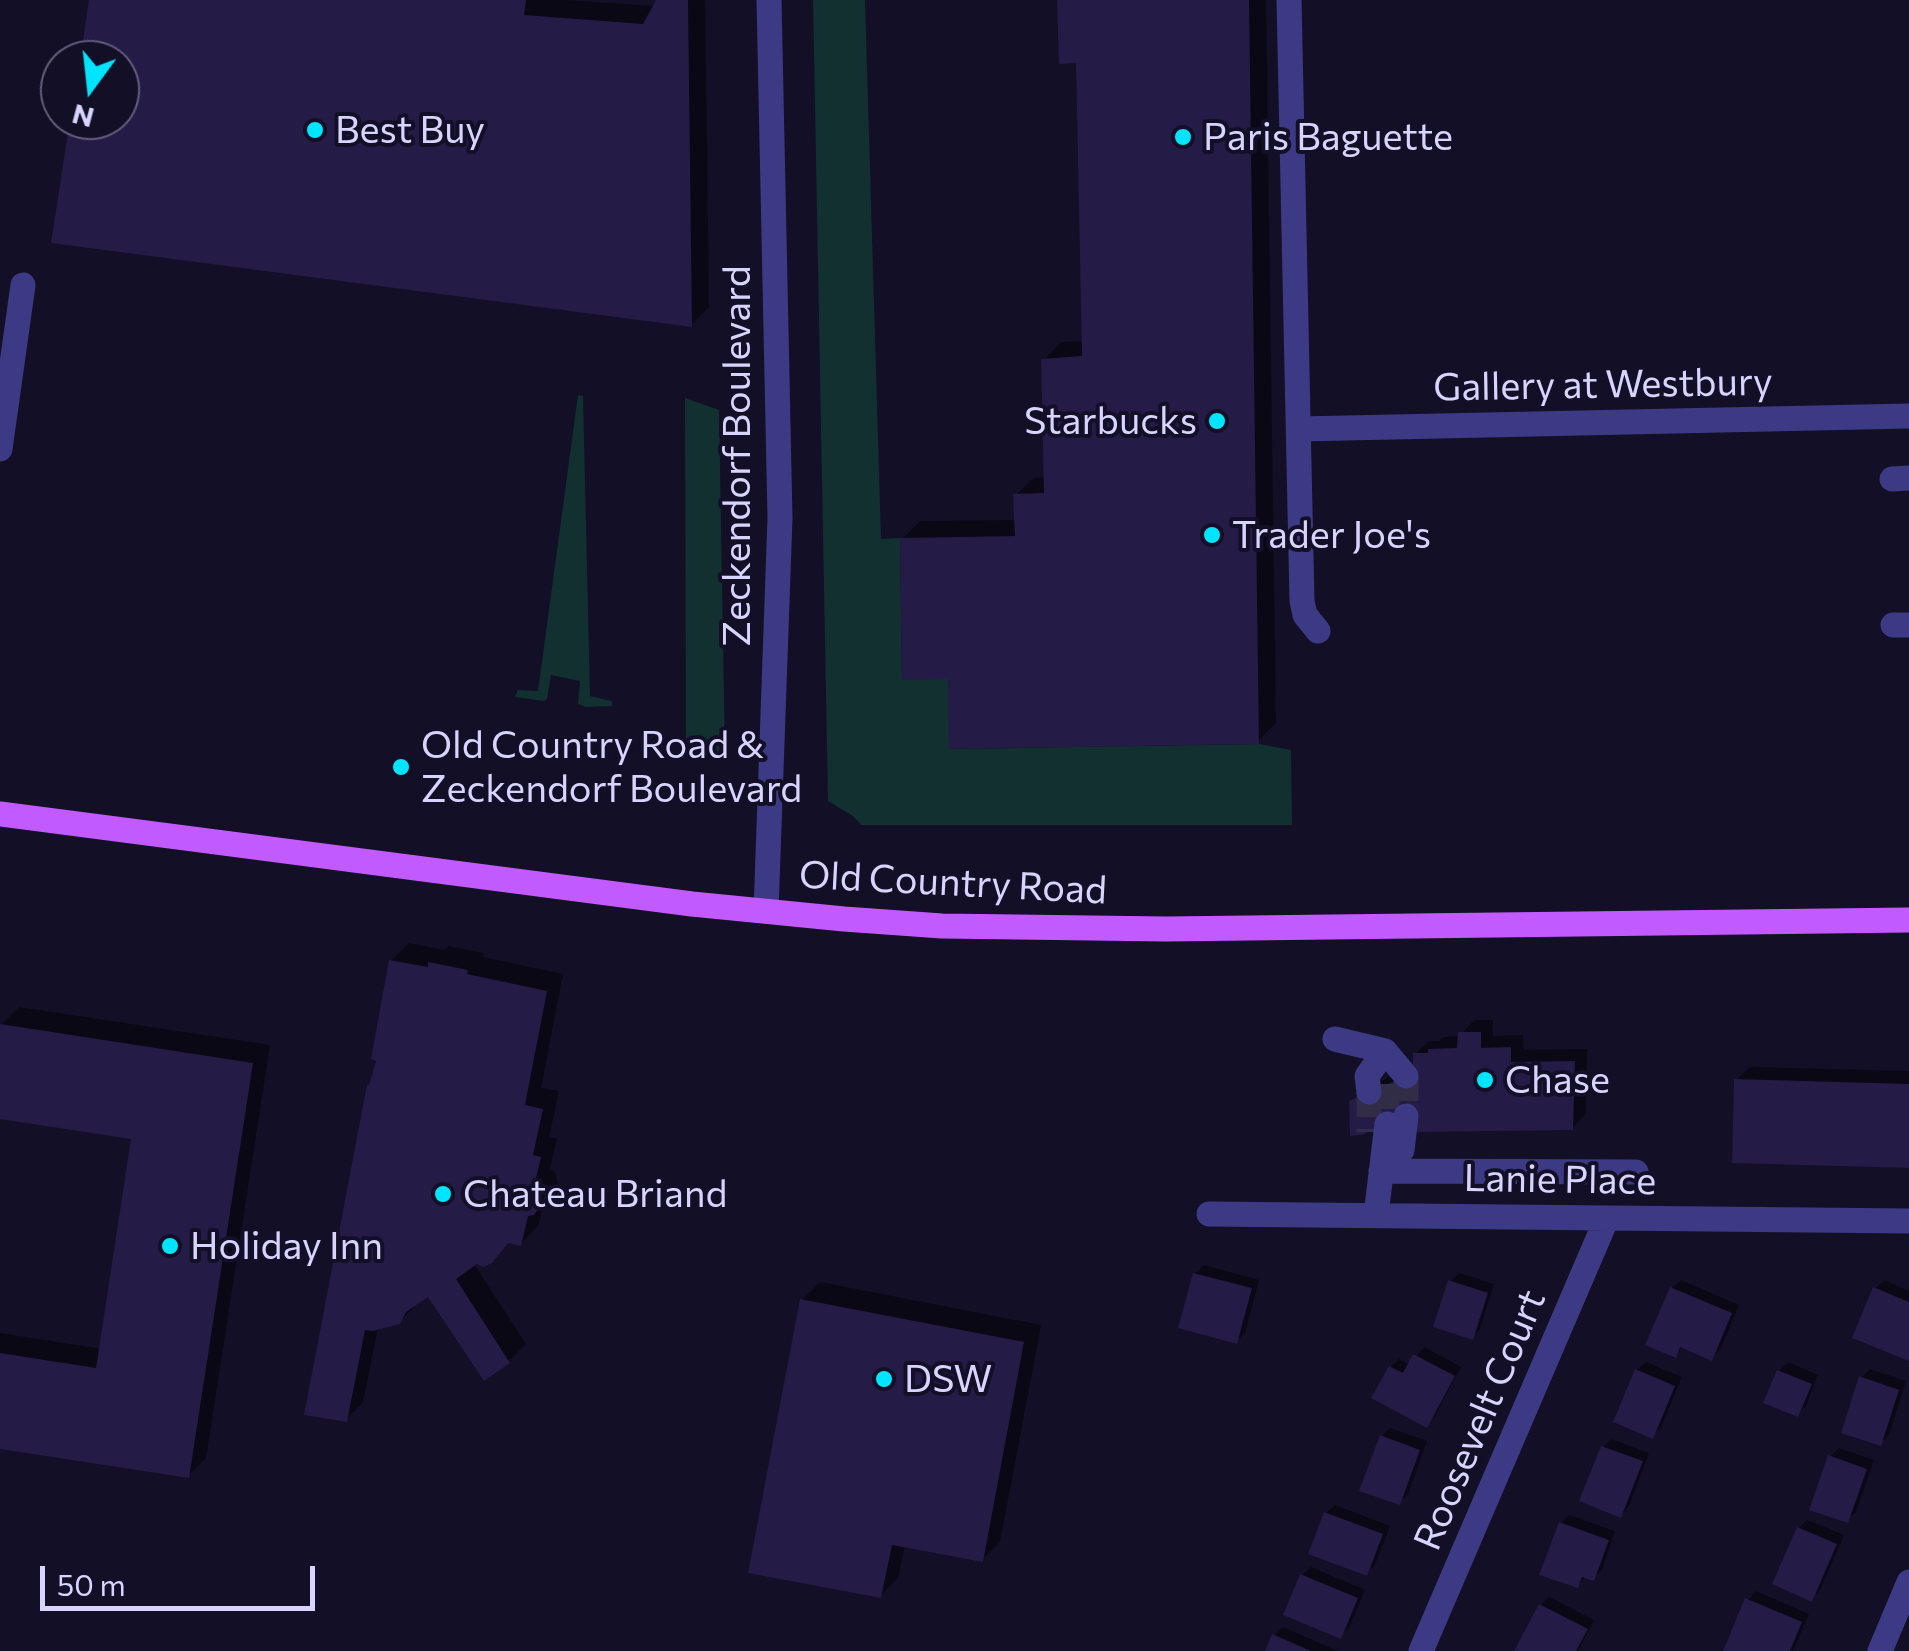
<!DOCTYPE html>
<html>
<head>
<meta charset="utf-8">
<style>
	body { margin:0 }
	#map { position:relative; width:1909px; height:1651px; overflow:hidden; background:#130f26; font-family:Commissioner,sans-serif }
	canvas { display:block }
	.north { position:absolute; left:40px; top:40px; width:100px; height:100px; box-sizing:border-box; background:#130f26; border:2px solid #625e7d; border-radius:50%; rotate:195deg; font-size:28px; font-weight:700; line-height:40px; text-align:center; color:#d9d4ff }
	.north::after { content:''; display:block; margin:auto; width:35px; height:45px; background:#00e5ff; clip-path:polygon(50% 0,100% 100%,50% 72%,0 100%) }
	.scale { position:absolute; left:40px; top:1566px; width:275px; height:45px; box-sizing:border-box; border:5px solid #d9d4ff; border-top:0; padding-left:12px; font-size:30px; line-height:35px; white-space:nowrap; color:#d9d4ff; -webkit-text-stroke:8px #130f26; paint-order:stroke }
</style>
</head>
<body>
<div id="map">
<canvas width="1909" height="1651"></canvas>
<div class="north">N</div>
<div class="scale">50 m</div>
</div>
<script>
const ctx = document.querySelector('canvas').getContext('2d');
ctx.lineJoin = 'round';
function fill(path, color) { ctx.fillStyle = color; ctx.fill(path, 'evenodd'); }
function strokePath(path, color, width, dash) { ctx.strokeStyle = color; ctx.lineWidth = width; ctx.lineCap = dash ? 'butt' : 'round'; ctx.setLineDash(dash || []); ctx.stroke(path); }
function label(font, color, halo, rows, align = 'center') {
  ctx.font = font + ' Commissioner,sans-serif'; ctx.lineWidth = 8; ctx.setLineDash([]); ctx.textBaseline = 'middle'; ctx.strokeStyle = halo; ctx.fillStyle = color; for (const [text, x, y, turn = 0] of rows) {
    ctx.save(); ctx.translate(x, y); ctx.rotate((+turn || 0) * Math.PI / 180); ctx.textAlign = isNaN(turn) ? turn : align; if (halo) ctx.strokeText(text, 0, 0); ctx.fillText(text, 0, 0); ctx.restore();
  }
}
const green = new Path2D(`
	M813,0H865L881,539L900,538L902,679H948L954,749L1259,744L1291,750L1292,825H861L853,816L828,801Z
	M578,395L583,396L590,696L612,701V706L586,707L578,704L580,681L551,675L547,699L544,701L515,697L518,690L538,691Z
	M685,398L719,410L725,753L686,752Z`);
const shadow = new Path2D(`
	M92,0H566L655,6L659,0H705L709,307L691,325L73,120H120V60H82Z
	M1060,0H1266L1276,723L1258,741L950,676L902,539L920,521L1017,520L1016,495L1034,478L1046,477L1044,360L1061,342L1084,341L1078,61Z
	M409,943L444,950L449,946L484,953L483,957L563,974L541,1088L559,1091L549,1137L557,1139L550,1168L555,1173L558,1185L544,1202L538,1226L520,1244L510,1241L490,1261L470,1258L526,1344L508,1362L429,1293L399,1322L378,1327L363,1402L346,1420L379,1059L391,961Z
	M19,1007L270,1045L206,1458L188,1476L0,1446V1333L102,1349L134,1137L0,1116L1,1025Z
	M1474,1020H1493V1036L1523,1035L1524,1050L1587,1049L1586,1114L1572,1128L1352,1102L1365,1088L1415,1066V1054L1429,1041H1439L1444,1037L1460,1036Z
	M1750,1067L1909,1071V1166L1736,1080Z
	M1204,1265L1259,1280L1245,1333L1236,1341L1195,1274Z
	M1459,1273L1494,1284L1480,1329L1472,1337L1450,1282Z
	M1681,1280L1739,1305L1720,1350L1711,1358L1684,1346L1675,1355L1672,1288Z
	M1884,1280L1909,1291V1358L1875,1289Z
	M820,1282L1041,1325L1000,1542L982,1560L905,1545L898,1578L880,1596L802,1300Z
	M1424,1347L1461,1367L1435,1416L1426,1425L1391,1367L1399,1359L1410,1365Z
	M1646,1362L1682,1377L1661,1427L1652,1436L1637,1370Z
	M1788,1362L1818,1375L1806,1406L1797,1414L1779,1371Z
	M1870,1369L1906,1381L1889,1435L1880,1443L1861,1378Z
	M1390,1428L1427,1441L1408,1494L1400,1502L1382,1436Z
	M1611,1439L1649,1453L1629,1506L1621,1515L1603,1447Z
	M1839,1448L1874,1460L1856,1512L1847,1520L1830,1457Z
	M1335,1505L1390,1526L1375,1565L1366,1573L1326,1513Z
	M1569,1515L1615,1531L1602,1570L1593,1578L1587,1576L1577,1585L1561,1523Z
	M1807,1520L1844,1535L1820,1590L1811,1599L1799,1528Z
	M1311,1567L1365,1590L1349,1628L1340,1636L1302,1575Z
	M1756,1591L1809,1614L1793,1651H1726L1748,1600Z
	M1549,1597L1594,1620L1578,1651H1517L1541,1605Z
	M1283,1627L1338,1651H1267L1274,1636Z`);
const building = new Path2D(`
	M89,0H526L524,15L643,24L656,0H688L692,327L51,243L70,120H120V60H80Z
	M1057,0H1249L1259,744L949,749L948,679L902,680L900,538L1015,536L1013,494L1044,493L1041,359L1082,356L1076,63L1059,64Z
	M389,960L428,967V962L468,970L467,974L547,991L525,1105L543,1109L533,1155L541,1157L534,1186L538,1191L542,1204L534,1215L528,1216L521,1246L508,1243L492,1263L483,1267L477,1264L456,1279L510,1363L484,1381L428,1297L406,1312L400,1324L373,1331L365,1330L347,1422L304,1415L367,1085H369L376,1061L371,1059Z
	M0,1024L253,1063L189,1478L0,1449V1353L96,1368L131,1139L0,1119Z
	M1458,1032H1481V1048L1511,1047V1062L1575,1061L1573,1130L1416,1132L1415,1111L1362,1135L1350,1136L1349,1101L1413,1073V1053H1428V1049L1457,1048Z
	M1734,1079L1909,1084V1168L1732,1163Z
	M1193,1273L1252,1288L1237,1344L1178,1328Z
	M1448,1280L1488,1293L1473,1340L1433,1327Z
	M1670,1287L1732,1313L1712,1361L1680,1347L1676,1358L1645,1345Z
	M1873,1287L1909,1302V1361L1852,1338Z
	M800,1299L1024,1342L983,1562L892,1545L881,1598L748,1573Z
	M1413,1354L1455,1376L1427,1428L1371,1398L1389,1366L1403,1373Z
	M1635,1369L1675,1386L1653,1439L1613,1422Z
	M1777,1370L1812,1384L1798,1417L1763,1403Z
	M1859,1376L1899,1390L1881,1446L1841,1433Z
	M1380,1435L1420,1450L1400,1505L1359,1491Z
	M1601,1446L1643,1461L1621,1518L1579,1501Z
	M1828,1455L1867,1469L1848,1523L1809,1510Z
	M1324,1512L1383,1534L1367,1576L1308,1554Z
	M1559,1522L1609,1540L1594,1581L1582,1577L1578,1588L1539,1575Z
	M1797,1527L1837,1544L1812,1602L1772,1584Z
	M1300,1574L1358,1598L1341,1639L1283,1615Z
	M1745,1598L1802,1622L1790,1651H1723Z
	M1539,1604L1588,1629L1576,1651H1514Z
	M1272,1634L1311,1651H1265Z`);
const minorTunnel = new Path2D(`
	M1406,1076V1116
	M1387,1084V1124
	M1369,1092V1132`);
const minor = new Path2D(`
	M1289,0L1302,601L1305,615L1318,631
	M1299,429L1909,416
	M0,449L23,285
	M1892,479L1909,478
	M1893,625H1909
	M766,911L780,518L769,0
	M1335,1039L1385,1051L1406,1076
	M1369,1092L1367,1076L1385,1051
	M1381,1171L1636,1172
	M1381,1171L1402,1150L1406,1116
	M1209,1214L1909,1221
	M1376,1215L1387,1124
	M1421,1651L1607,1218
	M1880,1651L1909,1582`);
const major = new Path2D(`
	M0,814L692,904L844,919L942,926L1166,929L1909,920`);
const markers = [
	[315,130,10,"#00e5ff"],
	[1183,137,10,"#00e5ff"],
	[1217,421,10,"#00e5ff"],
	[1212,535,10,"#00e5ff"],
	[401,767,10,"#00e5ff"],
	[1485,1080,10,"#00e5ff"],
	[443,1194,10,"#00e5ff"],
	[170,1246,10,"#00e5ff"],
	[884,1379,10,"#00e5ff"]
];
const poiNames = [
	["Best Buy",335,130],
	["Paris Baguette",1203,137],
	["Starbucks",1197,421,"right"],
	["Trader Joe's",1232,535],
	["Old Country Road &",421,745],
	["Zeckendorf Boulevard",421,789],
	["Chase",1505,1080],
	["Chateau Briand",463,1194],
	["Holiday Inn",190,1246],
	["DSW",904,1379]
];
const streetNames = [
	["Gallery at Westbury",1603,385,-1],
	["Zeckendorf Boulevard",737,456,-90],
	["Old Country Road",953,883,3],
	["Lanie Place",1560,1180,1],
	["Roosevelt Court",1480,1420,-67]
];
fill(green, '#12302f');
fill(shadow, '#0007');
fill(building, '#241b47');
strokePath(minorTunnel, '#312d47', 25, [25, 12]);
strokePath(minor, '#3d3a85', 25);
strokePath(major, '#c25bff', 25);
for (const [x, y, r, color] of markers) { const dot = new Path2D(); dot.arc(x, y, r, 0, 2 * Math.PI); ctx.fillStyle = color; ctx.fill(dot); strokePath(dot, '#130f26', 4); }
label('38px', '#d9d4ff', '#130f26', poiNames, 'left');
label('38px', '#d9d4ff', '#130f26', streetNames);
</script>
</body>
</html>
